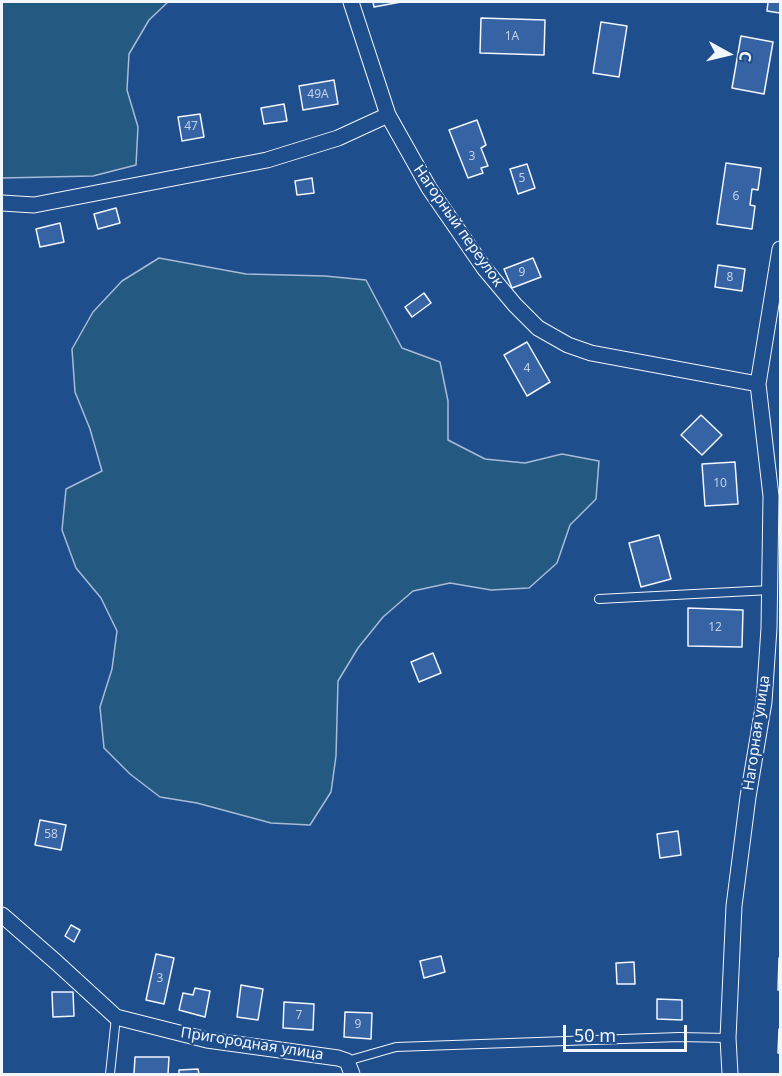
<!DOCTYPE html>
<html>
<head>
<meta charset="utf-8">
<style>
	body { margin:0 }
	#map { position:relative; width:782px; height:1076px; overflow:hidden; background:#1f4e8c; font-family:"Noto Sans",sans-serif }
	canvas { display:block }
	.frame { position:absolute; inset:0; border:3px solid #f2f6ff; pointer-events:none }
	.north { position:absolute; left:698px; top:24px; width:60px; height:60px; -webkit-text-stroke:4px #1f4e8c; paint-order:stroke; rotate:98deg; font-size:16px; font-weight:700; line-height:24px; text-align:center; color:#f2f6ff }
	.north::after { content:''; display:block; margin:auto; width:21px; height:27px; background:#f2f6ff; clip-path:polygon(50% 0,100% 100%,50% 72%,0 100%) }
	.scale { position:absolute; left:563px; top:1025px; width:124px; height:27px; box-sizing:border-box; border:3px solid #f2f6ff; border-top:0; padding-left:8px; font-size:18px; line-height:21px; white-space:nowrap; color:#f2f6ff; -webkit-text-stroke:4px #1f4e8c; paint-order:stroke }
</style>
</head>
<body>
<div id="map">
<canvas width="782" height="1076"></canvas>
<div class="frame"></div>
<div class="north">С</div>
<div class="scale">50 m</div>
</div>
<script>
const ctx = document.querySelector('canvas').getContext('2d');
ctx.lineJoin = 'round';
function fill(path, color) { ctx.fillStyle = color; ctx.fill(path, 'evenodd'); }
function strokePath(path, color, width, dash) { ctx.strokeStyle = color; ctx.lineWidth = width; ctx.lineCap = dash ? 'butt' : 'round'; ctx.setLineDash(dash || []); ctx.stroke(path); }
function label(font, color, halo, rows, align = 'center') {
  ctx.font = font + ' "Noto Sans",sans-serif'; ctx.lineWidth = 4.5; ctx.setLineDash([]); ctx.textBaseline = 'middle'; ctx.strokeStyle = halo; ctx.fillStyle = color; for (const [text, x, y, turn = 0] of rows) {
    ctx.save(); ctx.translate(x, y); ctx.rotate((+turn || 0) * Math.PI / 180); ctx.textAlign = isNaN(turn) ? turn : align; if (halo) ctx.strokeText(text, 0, 0); ctx.fillText(text, 0, 0); ctx.restore();
  }
}
const green = new Path2D(`
	M2,2H168L149,20L129,54L127,90L138,127L136,165L93,176L2,178Z
	M159,258L246,274L325,276L366,280L402,348L440,362L448,401V440L485,459L525,463L562,454L599,461L596,499L570,525L557,563L529,588L491,590L450,583L413,591L383,617L358,648L338,681L336,756L331,792L310,825L271,823L197,803L160,797L130,774L104,748L100,707L112,669L117,631L101,598L76,568L62,530L66,489L102,471L90,429L75,392L72,349L93,312L122,281Z`);
const building = new Path2D(`
	M373,2H401L374,7Z
	M768,2H780V13L767,11Z
	M481,18L545,20L544,55L480,53Z
	M601,22L627,26L619,77L593,73Z
	M741,36L773,42L764,94L732,88Z
	M334,80L338,104L303,110L299,86Z
	M284,104L287,121L264,124L261,108Z
	M200,114L204,137L182,141L178,117Z
	M477,120L486,145L481,148L488,166L481,168L483,173L468,178L449,130Z
	M726,163L761,168L758,190L752,189L750,205L755,206L752,229L717,224Z
	M527,164L535,188L518,194L510,169Z
	M312,178L314,193L297,195L295,181Z
	M116,208L120,223L98,229L94,214Z
	M60,223L64,242L40,247L36,229Z
	M533,258L541,277L512,288L504,269Z
	M718,265L745,269L742,291L715,287Z
	M424,293L431,303L412,317L405,307Z
	M527,342L550,382L527,396L504,355Z
	M701,415L722,435L702,455L681,435Z
	M735,462L738,504L705,506L702,464Z
	M659,535L671,579L641,587L629,543Z
	M688,608L743,610L742,647L688,646Z
	M433,653L441,673L419,682L411,662Z
	M40,820L66,825L61,850L35,845Z
	M678,831L681,855L660,858L657,834Z
	M71,925L80,930L74,942L65,936Z
	M156,954L174,958L164,1004L146,1000Z
	M441,956L445,972L424,978L420,961Z
	M779,958H780V990H778Z
	M634,962L635,984H617L616,963Z
	M241,985L263,989L258,1020L237,1017Z
	M195,988L210,991L205,1017L179,1010L183,993L193,995Z
	M52,992H73L74,1016L53,1017Z
	M657,999L682,1000V1020L657,1019Z
	M284,1002L314,1004L313,1030L283,1028Z
	M345,1012L372,1013L371,1039L344,1037Z
	M779,1029H780V1053H778Z
	M135,1057H169L168,1074H134Z
	M198,1069L199,1074H179V1070Z`);
const lane = new Path2D(`
	M599,599L770,590
	M347,1061L396,1047L679,1037L728,1038
	M110,1074L116,1017`);
const street = new Path2D(`
	M351,2L388,115L429,188L484,268L515,305L538,328L568,345L591,353L758,384
	M2,203L34,205L267,160L338,138L388,115
	M2,915L56,962L116,1017L207,1040L338,1058L347,1061L352,1074
	M730,1074L728,1038L734,906L748,797L764,702L769,628L771,496L758,384L780,249`);
const numberNames = [
	["1А",512,37],
	["49А",318,95],
	["47",191,127],
	["3",472,157],
	["5",522,179],
	["6",736,197],
	["9",522,273],
	["8",730,278],
	["4",527,369],
	["10",720,484],
	["12",715,628],
	["58",51,835],
	["3",160,979],
	["7",299,1016],
	["9",358,1025]
];
const streetNames = [
	["Нагорный переулок",458,226,55],
	["Нагорная улица",757,733,-82],
	["Пригородная улица",252,1044,9]
];
fill(green, '#245a82');
strokePath(green, '#a8bbd7', 1.5);
fill(building, '#3563a3');
strokePath(building, '#f2f6ff', 1.5);
strokePath(lane, '#f2f6ff', 10);
strokePath(street, '#f2f6ff', 17);
strokePath(lane, '#1f4e8c', 8);
strokePath(street, '#1f4e8c', 15);
label('12px', '#c3d1e8', null, numberNames);
label('15px', '#f2f6ff', '#1f4e8c', streetNames);
</script>
</body>
</html>
